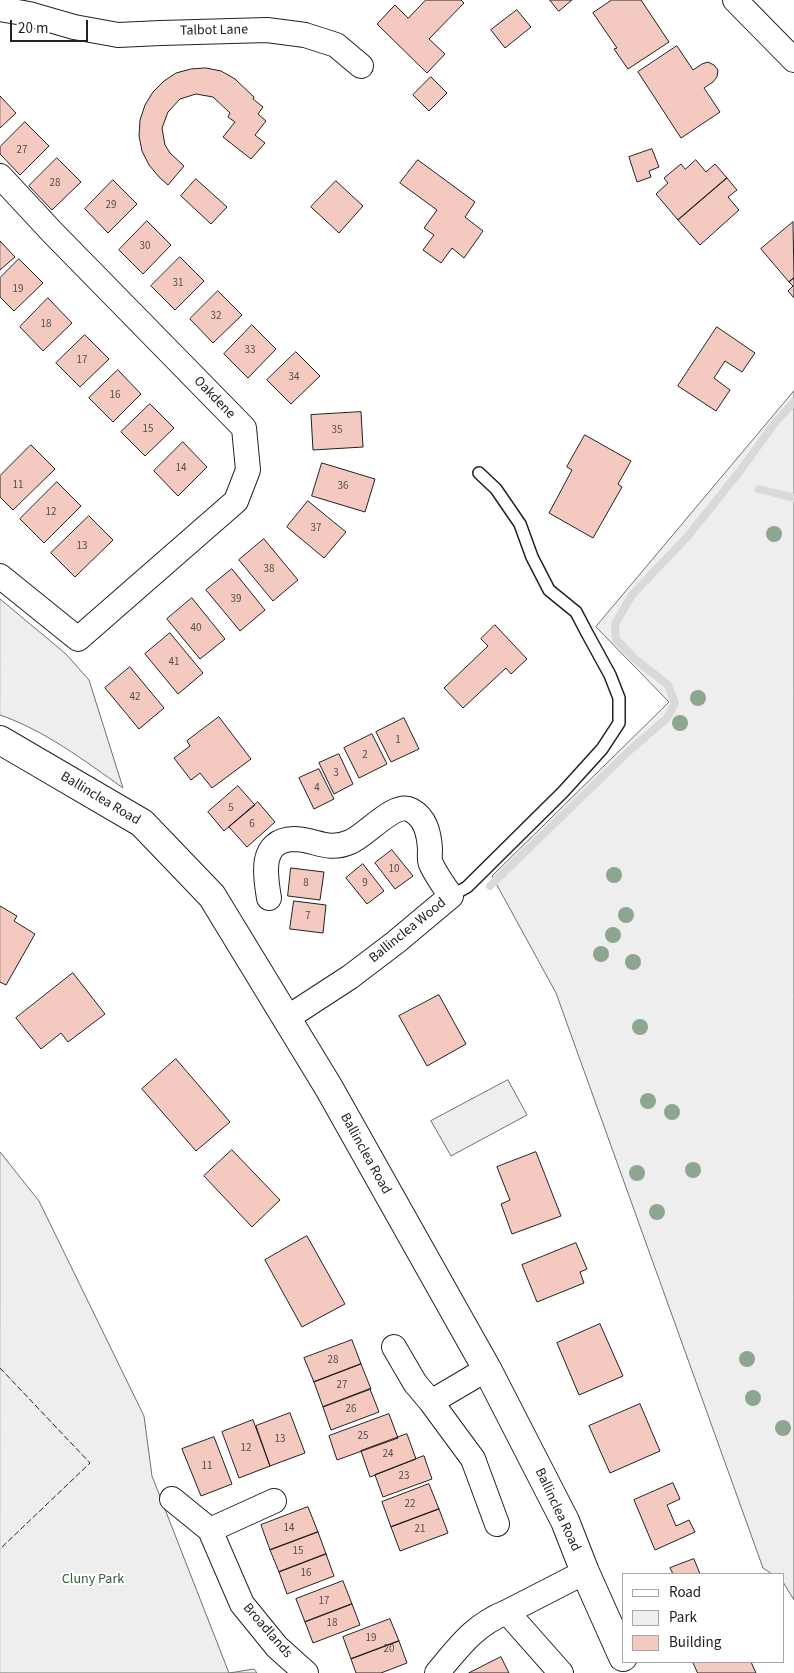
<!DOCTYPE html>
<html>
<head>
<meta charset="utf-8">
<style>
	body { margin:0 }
	#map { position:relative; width:794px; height:1673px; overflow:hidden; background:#fff; font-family:"Source Sans 3",sans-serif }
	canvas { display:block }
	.legend { position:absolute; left:622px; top:1573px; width:162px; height:90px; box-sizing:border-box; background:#fff; border:1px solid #a7a7a7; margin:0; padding:6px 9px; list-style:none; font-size:15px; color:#222 }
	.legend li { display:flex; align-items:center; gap:10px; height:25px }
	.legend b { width:25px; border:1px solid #a7a7a7 }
	.scale { position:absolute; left:10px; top:20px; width:78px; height:22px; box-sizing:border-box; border:2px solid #222; border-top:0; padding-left:6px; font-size:15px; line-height:18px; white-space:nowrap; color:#222; -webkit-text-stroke:4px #fff; paint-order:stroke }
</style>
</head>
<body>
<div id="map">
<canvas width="794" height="1673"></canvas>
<ul class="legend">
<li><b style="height:6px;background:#fff"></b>Road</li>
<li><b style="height:14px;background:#eee"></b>Park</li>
<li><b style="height:14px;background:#f3c9c0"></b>Building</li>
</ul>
<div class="scale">20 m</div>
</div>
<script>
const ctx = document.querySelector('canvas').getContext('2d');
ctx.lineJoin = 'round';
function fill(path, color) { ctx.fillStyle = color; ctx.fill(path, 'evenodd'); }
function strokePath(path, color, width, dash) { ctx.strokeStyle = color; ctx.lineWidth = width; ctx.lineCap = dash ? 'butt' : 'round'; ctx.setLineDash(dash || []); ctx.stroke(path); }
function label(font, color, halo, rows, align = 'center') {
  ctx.font = font + ' "Source Sans 3",sans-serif'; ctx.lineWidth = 4; ctx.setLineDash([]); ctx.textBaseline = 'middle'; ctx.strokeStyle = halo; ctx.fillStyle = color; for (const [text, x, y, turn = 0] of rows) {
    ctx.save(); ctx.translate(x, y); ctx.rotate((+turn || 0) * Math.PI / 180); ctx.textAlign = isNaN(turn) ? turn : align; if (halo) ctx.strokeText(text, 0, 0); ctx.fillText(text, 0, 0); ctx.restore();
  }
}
const green = new Path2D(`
	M794,391V1600L783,1582V1574H772L763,1568L556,993L492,876L669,702L596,627Z
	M0,599L66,654L89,680L123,788C85,761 44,730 0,715Z
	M508,1080L527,1115L451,1156L431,1121Z
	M0,1152L39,1201L144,1416L152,1476L229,1673L254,1669L257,1673H0Z`);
const stream = new Path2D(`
	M759,489L794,498
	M490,886L629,751L667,718L675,703L668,685L635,659L616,639L615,624L632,595L688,536L740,471L774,424L794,402`);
const building = new Path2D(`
	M426,0H461L464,3L429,39L445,54L427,73L377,24L395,5L408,18Z
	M550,0H572L559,11Z
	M612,0H641L669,42L628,69L614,49L617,48L593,13Z
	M517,10L531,27L505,48L491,30Z
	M677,46L693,70L702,64L708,62L714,65L718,70L717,77L713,82L704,88L720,112L681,138L638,72Z
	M206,68L221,71L235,79L254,97L253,99L263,107L258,114L266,121L255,135L265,143L251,159L223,137L235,122L228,117L230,113L213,97L196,94L180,99L168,112L162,128L165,145L170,153L184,166L168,185L159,177L149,165L142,151L139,136L140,120L145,105L153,92L164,81L176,73L191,69Z
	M431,77L447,93L429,111L413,95Z
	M0,96L16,113L0,128Z
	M25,122L49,146L20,175L0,154V147Z
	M652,149L659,167L649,171L651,177L637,182L629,157Z
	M57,158L81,182L52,210L29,186Z
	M418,160L475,202L465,217L483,231L464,258L452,248L441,263L423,250L434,235L424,228L437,210L400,183Z
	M696,160L706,172L715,164L727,178L678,220L656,194L668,183L664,178L681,164L685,169Z
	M727,178L737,190L728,197L739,210L700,245L678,220Z
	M196,179L227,207L211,224L181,196Z
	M113,180L137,204L108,233L85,209Z
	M336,181L363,206L339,233L311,207Z
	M147,221L171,245L143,274L119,250Z
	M793,222L794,278L789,282L761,249Z
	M0,241L15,257L0,270Z
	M180,257L204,281L175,310L151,286Z
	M19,259L43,283L14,311L0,297V278Z
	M794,278V298L788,291L793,286L789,282Z
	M218,291L242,315L213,343L190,319Z
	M48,298L72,323L43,351L20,327Z
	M252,325L276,349L248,378L224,354Z
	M717,327L755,353L742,372L725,361L714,378L730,390L716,411L678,386Z
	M85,335L109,359L80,387L56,363Z
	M296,352L320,376L291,404L267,380Z
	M118,370L141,394L113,422L89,398Z
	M150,404L174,428L145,456L121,432Z
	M361,412L363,447L313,450L311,415Z
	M585,435L631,461L618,484L622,487L593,538L549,513L572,470L567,467Z
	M183,442L207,467L178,496L154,471Z
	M31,445L55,469L13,510L0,497V476Z
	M322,463L375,479L365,512L312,496Z
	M57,482L81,506L44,543L20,519Z
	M308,501L346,532L324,558L287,527Z
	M89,516L113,540L75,577L51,553Z
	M264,539L298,580L273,601L239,560Z
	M232,569L265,610L240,631L206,590Z
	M192,598L225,639L200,659L167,619Z
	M495,625L527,659L511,674L506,668L463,708L444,688L488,646L481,639Z
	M170,633L203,673L178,694L145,654Z
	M130,667L164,708L139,729L105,688Z
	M219,717L251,759L212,788L200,773L191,780L174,758L190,746L187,741Z
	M404,718L419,749L391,762L376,732Z
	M372,734L387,764L359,778L344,748Z
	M339,754L353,784L334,794L319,763Z
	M319,769L334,799L314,809L299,778Z
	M238,786L255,805L224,831L208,812Z
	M258,802L275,822L247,847L229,827Z
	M392,850L413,876L395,889L375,863Z
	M363,864L384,891L367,904L346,878Z
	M291,868L324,872L320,900L288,896Z
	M294,901L326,905L323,933L290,929Z
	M0,906L17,916L14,921L35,934L6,985L0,982Z
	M73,973L105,1014L68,1042L61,1033L41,1049L16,1018Z
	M439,995L466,1044L427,1066L399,1016Z
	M176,1059L230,1122L196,1151L142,1089Z
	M232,1150L280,1200L252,1227L204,1176Z
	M536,1152L561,1216L512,1234L501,1204L510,1200L497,1167Z
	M307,1236L345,1304L302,1327L265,1260Z
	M576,1243L587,1269L580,1272L584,1283L537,1302L522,1265Z
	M600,1324L623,1376L579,1395L557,1343Z
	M352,1340L361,1364L314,1382L304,1358Z
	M361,1364L371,1389L323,1407L314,1382Z
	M370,1389L379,1412L331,1430L323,1407Z
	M640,1404L660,1451L610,1473L589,1426Z
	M290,1413L305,1453L270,1466L256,1426Z
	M389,1414L398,1438L337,1460L329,1436Z
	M253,1420L270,1466L239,1478L222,1432Z
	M407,1434L416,1459L370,1477L361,1451Z
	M214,1437L232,1484L201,1496L182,1449Z
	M424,1456L432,1479L383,1497L375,1475Z
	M673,1483L680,1499L667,1505L676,1526L689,1520L695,1532L655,1550L634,1500Z
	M429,1484L439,1509L391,1527L382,1502Z
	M308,1507L318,1532L270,1550L261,1525Z
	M439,1509L448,1533L400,1551L391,1527Z
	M318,1532L326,1554L279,1572L270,1550Z
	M326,1554L334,1576L287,1594L279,1572Z
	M694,1559L700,1574H673L670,1568Z
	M343,1581L352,1604L305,1622L296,1599Z
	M352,1604L360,1625L313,1643L305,1622Z
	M390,1619L399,1641L351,1659L343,1637Z
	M399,1641L407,1663L381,1673H356L351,1659Z
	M501,1657L509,1673H469Z
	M693,1662H751L756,1673H698Z`);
const lane = new Path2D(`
	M451,896L467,887L563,792L602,749L619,723V698L610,675L587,633L576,612L549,590L532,557L520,524L496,489L479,473`);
const street = new Path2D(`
	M735,0L794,60
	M0,9L29,14L74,27L118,35L161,33L267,30L305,35L336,45L361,66
	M0,176L52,232L244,428L248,470L236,501L78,639L0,576
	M269,898C265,875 259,840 294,839C315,839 327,852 350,842C366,836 394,801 411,810C426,818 429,834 430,849C430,854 429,860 431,864C436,875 444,886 451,896L396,942L350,977L287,1018
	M394,1347L415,1383L431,1402
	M487,1369L431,1402L473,1459L497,1524
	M172,1499L210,1530
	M274,1501L210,1530L242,1604L277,1647L306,1673
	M507,1612L561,1673
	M437,1673C459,1647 474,1625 507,1612L585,1572`);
const secondary = new Path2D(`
	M0,740L142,823L212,896L329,1088L487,1369L565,1521L585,1572L623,1657`);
const fence = new Path2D(`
	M0,1368L90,1463L0,1549`);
const trees = [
	[774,534],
	[698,698],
	[680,723],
	[614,875],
	[626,915],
	[613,935],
	[601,954],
	[633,962],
	[640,1027],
	[648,1101],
	[672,1112],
	[693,1170],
	[637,1173],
	[657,1212],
	[747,1359],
	[753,1398],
	[783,1428]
];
const numberNames = [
	["27",22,151],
	["28",55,184],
	["29",111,206],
	["30",145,247],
	["31",178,284],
	["19",18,290],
	["32",216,317],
	["18",46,325],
	["33",250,351],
	["17",82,361],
	["34",294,378],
	["16",115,396],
	["15",148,430],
	["35",337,431],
	["14",181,469],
	["11",18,486],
	["36",343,487],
	["12",51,513],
	["37",316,529],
	["13",82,547],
	["38",269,570],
	["39",236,600],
	["40",196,629],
	["41",174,663],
	["42",135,698],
	["1",398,741],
	["2",365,756],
	["3",336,774],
	["4",317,789],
	["5",231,809],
	["6",252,825],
	["10",394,870],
	["8",306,884],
	["9",365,884],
	["7",308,917],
	["28",333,1361],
	["27",342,1386],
	["26",351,1410],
	["25",363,1437],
	["13",280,1440],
	["12",246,1449],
	["24",388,1455],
	["11",207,1467],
	["23",404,1477],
	["22",410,1505],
	["14",289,1529],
	["21",420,1530],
	["15",298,1552],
	["16",306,1574],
	["17",324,1602],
	["18",332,1624],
	["19",371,1639],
	["20",389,1650]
];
const streetNames = [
	["Talbot Lane",214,31,-1],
	["Oakdene",214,398,46],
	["Ballinclea Road",100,799,31],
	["Ballinclea Wood",408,931,-39],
	["Ballinclea Road",365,1154,61],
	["Ballinclea Road",557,1510,65],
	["Broadlands",267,1631,49]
];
const parkNames = [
	["Cluny Park",93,1580]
];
fill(green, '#eee');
strokePath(green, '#6f6f6f', 1);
strokePath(stream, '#d9d9d9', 8);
fill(building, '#f3c9c0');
strokePath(building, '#222', 1);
strokePath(lane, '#222', 14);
strokePath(street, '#222', 26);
strokePath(secondary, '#222', 30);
strokePath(lane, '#fff', 11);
strokePath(street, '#fff', 24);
strokePath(secondary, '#fff', 28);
strokePath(fence, '#222', 1, [6, 2.5]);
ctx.fillStyle = '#8da692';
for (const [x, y] of trees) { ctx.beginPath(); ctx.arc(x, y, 8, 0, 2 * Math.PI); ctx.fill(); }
label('11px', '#564c4a', null, numberNames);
label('14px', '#222', '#fff', streetNames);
label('14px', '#2f5e38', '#fff', parkNames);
</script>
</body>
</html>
